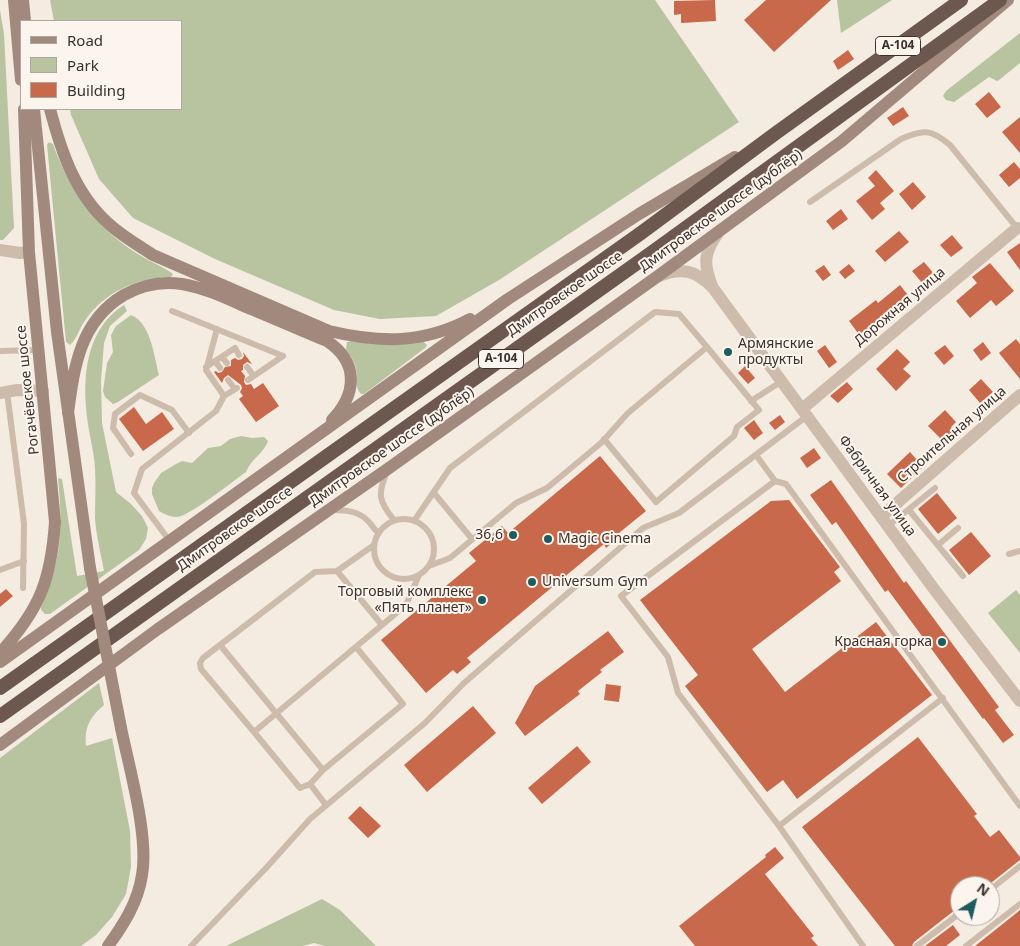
<!DOCTYPE html>
<html>
<head>
<meta charset="utf-8">
<style>
	body { margin:0 }
	#map { position:relative; width:1020px; height:946px; overflow:hidden; background:#f4ebe1; font-family:"Noto Sans",sans-serif }
	canvas { display:block }
	.legend { position:absolute; left:20px; top:20px; width:162px; height:90px; box-sizing:border-box; background:#fbf5ee; border:1px solid #aea6a0; margin:0; padding:6px 9px; list-style:none; font-size:15px; color:#3b302b }
	.legend li { display:flex; align-items:center; gap:10px; height:25px }
	.legend b { width:25px; border:1px solid #aea6a0 }
	.north { position:absolute; left:950px; top:876px; width:50px; height:50px; box-sizing:border-box; background:#fbf5ee; border:1px solid #aea6a0; border-radius:50%; rotate:36deg; font-size:14px; font-weight:700; line-height:20px; text-align:center; color:#3b302b }
	.north::after { content:''; display:block; margin:auto; width:18px; height:22px; background:#1f5a5e; clip-path:polygon(50% 0,100% 100%,50% 72%,0 100%) }
</style>
</head>
<body>
<div id="map">
<canvas width="1020" height="946"></canvas>
<ul class="legend">
<li><b style="height:6px;background:#a18a7d"></b>Road</li>
<li><b style="height:14px;background:#b8c4a0"></b>Park</li>
<li><b style="height:14px;background:#c8694b"></b>Building</li>
</ul>
<div class="north">N</div>
</div>
<script>
const ctx = document.querySelector('canvas').getContext('2d');
ctx.lineJoin = 'round';
function fill(path, color) { ctx.fillStyle = color; ctx.fill(path, 'evenodd'); }
function strokePath(path, color, width, dash) { ctx.strokeStyle = color; ctx.lineWidth = width; ctx.lineCap = dash ? 'butt' : 'round'; ctx.setLineDash(dash || []); ctx.stroke(path); }
function label(font, color, halo, rows, align = 'center') {
  ctx.font = font + ' "Noto Sans",sans-serif'; ctx.lineWidth = 4; ctx.setLineDash([]); ctx.textBaseline = 'middle'; ctx.strokeStyle = halo; ctx.fillStyle = color; for (const [text, x, y, turn = 0] of rows) {
    ctx.save(); ctx.translate(x, y); ctx.rotate((+turn || 0) * Math.PI / 180); ctx.textAlign = isNaN(turn) ? turn : align; if (halo) ctx.strokeText(text, 0, 0); ctx.fillText(text, 0, 0); ctx.restore();
  }
}
const green = new Path2D(`
	M50,0H655L739,122L499,280L436,316L380,319L334,310L215,259L133,218L99,179L71,115L70,109H181V21H54Z
	M837,0H892L841,33Z
	M0,10L4,34L14,228L3,240H0Z
	M1020,33V63L999,80L997,81L989,77L954,102L946,100L943,96L946,91Z
	M49,142L53,144C70,192 98,231 143,257C153,263 164,267 173,274L171,277C136,278 104,292 84,322C79,329 77,339 70,345L66,342L47,145Z
	M124,305L127,311L110,326L104,343L101,381L102,423L116,492L130,503L142,516L148,528L146,539L139,550L50,614H45L41,610V607C62,558 63,530 58,478L62,479L77,576L104,571C101,554 96,535 95,518C95,501 96,485 95,468C94,448 87,428 86,407C83,369 89,327 124,305Z
	M131,315C151,323 154,356 159,375L118,402L113,404L105,397L103,391L107,363L113,352L111,335L116,326Z
	M352,341H423L427,345L425,348L364,394H361C354,387 358,378 356,369C355,362 351,356 346,350L347,342Z
	M241,436L252,438L264,437L268,441C264,453 251,459 246,472C233,481 190,516 177,517C171,517 164,514 159,511L152,494V488L154,483L161,473L176,464L182,461L192,463L208,448L221,446L230,439Z
	M1016,590L1020,595V653L988,613Z
	M99,683L104,705C90,717 84,727 86,746L112,738L130,831L131,867L126,894L112,917L96,935L81,946H0V758Z
	M322,899L340,910L376,946H325L314,943L303,946H226Z`);
const building = new Path2D(`
	M715,0L716,21L681,23V14L674,15V1Z
	M766,0H831L774,52L744,20Z
	M848,50L854,59L838,70L833,61Z
	M989,92L1001,107L987,118L975,104Z
	M903,107L909,116L893,126L887,118Z
	M1020,117V153L1002,132Z
	M1014,162L1020,169V178L1009,187L999,175Z
	M876,170L894,191L880,203L885,209L872,220L856,201L875,186L868,178Z
	M913,182L926,197L912,210L899,194Z
	M841,209L848,219L833,230L826,221Z
	M899,231L909,242L885,262L875,251Z
	M952,235L963,248L951,257L940,245Z
	M1020,243V270L1007,252Z
	M924,262L935,275L923,284L912,271Z
	M990,263L1014,291L996,306L991,300L970,318L956,301L977,283L972,277Z
	M849,264L855,271L845,279L839,272Z
	M824,265L831,275L823,281L815,271Z
	M900,285L911,299L900,307L899,305L871,327L874,332L863,340L849,321L876,300L878,303Z
	M1016,339L1020,344V379L999,353Z
	M983,342L991,353L981,361L973,350Z
	M825,345L837,362L829,368L817,351Z
	M945,345L954,356L944,365L934,353Z
	M897,349L910,362L903,369L911,376L896,391L876,369Z
	M243,352L252,364L247,362L243,365V370L241,371L245,376L244,382L246,385L251,384L254,389L263,383L279,406L256,422L239,399L243,396L240,392L242,388L241,385L228,375L224,378L222,383L214,372L216,371L218,373L222,372L225,367L231,366V360L235,358L238,360L242,359L244,356Z
	M745,366L755,378L748,384L738,373Z
	M981,379L993,392L980,403L969,390Z
	M847,382L853,389L838,403L830,396Z
	M134,407L146,424L162,412L174,429L143,451L119,419Z
	M945,410L956,422L951,427L956,433L945,443L928,426Z
	M780,415L785,422L775,430L769,423Z
	M754,420L763,433L754,440L744,428Z
	M814,448L821,458L807,468L800,458Z
	M910,452L923,467L901,488L887,474Z
	M600,456L646,511L619,533L621,535L606,548L604,544L467,658L471,662L457,674L453,670L426,693L381,640L476,561L469,553L502,526L508,533Z
	M831,480L904,583L906,581L999,707L995,710L1014,735L1003,743L984,718L983,719L888,590L885,592L836,522L832,525L810,495Z
	M937,493L957,518L938,534L918,509Z
	M789,500L840,567L834,572L841,581L752,649L785,692L876,622L932,695L797,799L783,780L767,792L685,686L698,675L640,600L771,501Z
	M971,532L991,556L969,575L949,550Z
	M6,589L13,596L0,607V594Z
	M608,631L624,652L600,670L602,672L578,691L580,694L525,736L515,723L535,686Z
	M606,684L621,686L619,702L604,700Z
	M473,706L496,733L427,792L404,765Z
	M918,737L977,814L974,816L990,837L999,830L1020,857V860L987,886H960V906L914,942L912,946H895L802,827Z
	M577,746L591,762L542,804L528,788Z
	M360,806L381,826L368,838L348,818Z
	M775,847L784,858L765,874L814,936L811,938L818,946H695L679,926L766,857L765,855Z
	M1020,910V946H975L1014,915Z
	M953,925L960,935L946,946H925Z`);
const service = new Path2D(`
	M810,202L901,139C923,129 931,129 950,145L1017,228
	M172,311L283,356
	M217,329L206,370L224,396L237,388
	M0,351L39,350
	M222,357L227,363
	M215,361L220,368
	M206,367L235,348L239,355
	M247,367L254,376
	M228,380L235,389
	M248,380L283,356
	M7,392L24,524L23,588
	M751,401L782,381
	M604,439L656,502L734,436L737,427L759,410L707,347
	M131,454L113,428L115,414L140,395L172,410L189,433
	M756,455L775,481L786,484L1020,806
	M387,472C377,494 379,502 394,520
	M775,481L621,596L668,657L678,693L779,826L863,946
	M434,493L472,539
	M333,510C345,510 358,511 367,520C372,524 373,529 378,532
	M909,510L963,576
	M374 549a30 30 0 1 1 60 0a30 30 0 1 1-60 0Z
	M414,521L450,468L655,312L679,314L707,347L628,413L601,443L547,488L516,503L450,558L429,566
	M888,526L935,488
	M169,540L134,493L142,469L216,411L224,396
	M374,545L337,571L315,572L203,658L200,663L201,669L254,732L406,605L419,575
	M938,545L958,528
	M1009,554L1020,551
	M0,570L24,561
	M337,571L382,625
	M220,645L323,770
	M254,732L300,788L310,784
	M326,805L310,784L323,770L403,704L356,647
	M779,826L943,698
	M990,890L1020,866
	M191,946L267,867L310,819L425,723L464,683L643,528L679,513L807,416
	M917,946L960,913
	M966,946L1020,904`);
const minor = new Path2D(`
	M0,250L20,253L29,252
	M659,276C682,267 696,270 713,288L934,589L1020,701
	M712,286C703,263 704,253 718,233
	M0,393L17,390L43,391
	M802,409L1017,228
	M881,517L1020,395`);
const secondary = new Path2D(`
	M14,0L21,80
	M23,0L25,21
	M34,109L57,332L90,568
	M50,109C61,151 75,194 109,224C122,236 138,245 153,255L329,331C380,343 423,344 470,319
	M68,413C74,367 80,321 124,295C142,285 161,281 182,284C205,288 226,298 246,307C273,318 300,330 327,341C359,362 357,394 332,420
	M0,653C40,609 51,580 55,522L29,252L24,109
	M0,662L508,299L639,214L735,157
	M0,745L158,629L389,468L658,276L842,141L1008,0
	M108,946C124,924 138,902 142,875C149,836 129,767 121,728`);
const trunk = new Path2D(`
	M0,688L641,233L776,133L961,0
	M0,716L654,251L1000,0`);
const secondaryBridge = new Path2D(`
	M90,568L121,728`);
const markers = [
	[728,352,5,"#1f5a5e"],
	[513,535,5,"#1f5a5e"],
	[548,539,5,"#1f5a5e"],
	[532,582,5,"#1f5a5e"],
	[482,600,5,"#1f5a5e"],
	[942,642,5,"#1f5a5e"]
];
const shields = [
	[898,46,45],
	[501,359,45]
];
const shieldNames = [
	["А-104",898,46],
	["А-104",501,359]
];
const streetNames = [
	["Дмитровское шоссе (дублёр)",721,211,-36],
	["Дмитровское шоссе",565,294,-35],
	["Дорожная улица",900,307,-40],
	["Рогачёвское шоссе",28,390,-96],
	["Строительная улица",952,435,-41],
	["Дмитровское шоссе (дублёр)",392,447,-35],
	["Фабричная улица",877,486,54],
	["Дмитровское шоссе",235,529,-35]
];
const poiNames = [
	["Армянские",738,344],
	["продукты",738,360],
	["36,6",503,535,"right"],
	["Magic Cinema",558,539],
	["Universum Gym",542,582],
	["Торговый комплекс",472,592,"right"],
	["«Пять планет»",472,608,"right"],
	["Красная горка",932,642,"right"]
];
fill(green, '#b8c4a0');
fill(building, '#c8694b');
strokePath(service, '#cdbbac', 6);
strokePath(minor, '#cdbbac', 12);
strokePath(secondary, '#a18a7d', 12);
strokePath(trunk, '#6c584f', 14);
strokePath(secondaryBridge, '#a18a7d', 12);
for (const [x, y, r, color] of markers) { const dot = new Path2D(); dot.arc(x, y, r, 0, 2 * Math.PI); ctx.fillStyle = color; ctx.fill(dot); strokePath(dot, '#fbf5ee', 2); }
for (const [x, y, w] of shields) { const box = new Path2D(); box.roundRect(x - w / 2, y - 9.5, w, 19, 4); ctx.fillStyle = '#fbf5ee'; ctx.fill(box); strokePath(box, '#3b302b', 1); }
label('bold 12px', '#3b302b', null, shieldNames);
label('14px', '#3b302b', '#fbf5ee', streetNames);
label('14px', '#3b302b', '#fbf5ee', poiNames, 'left');
</script>
</body>
</html>
